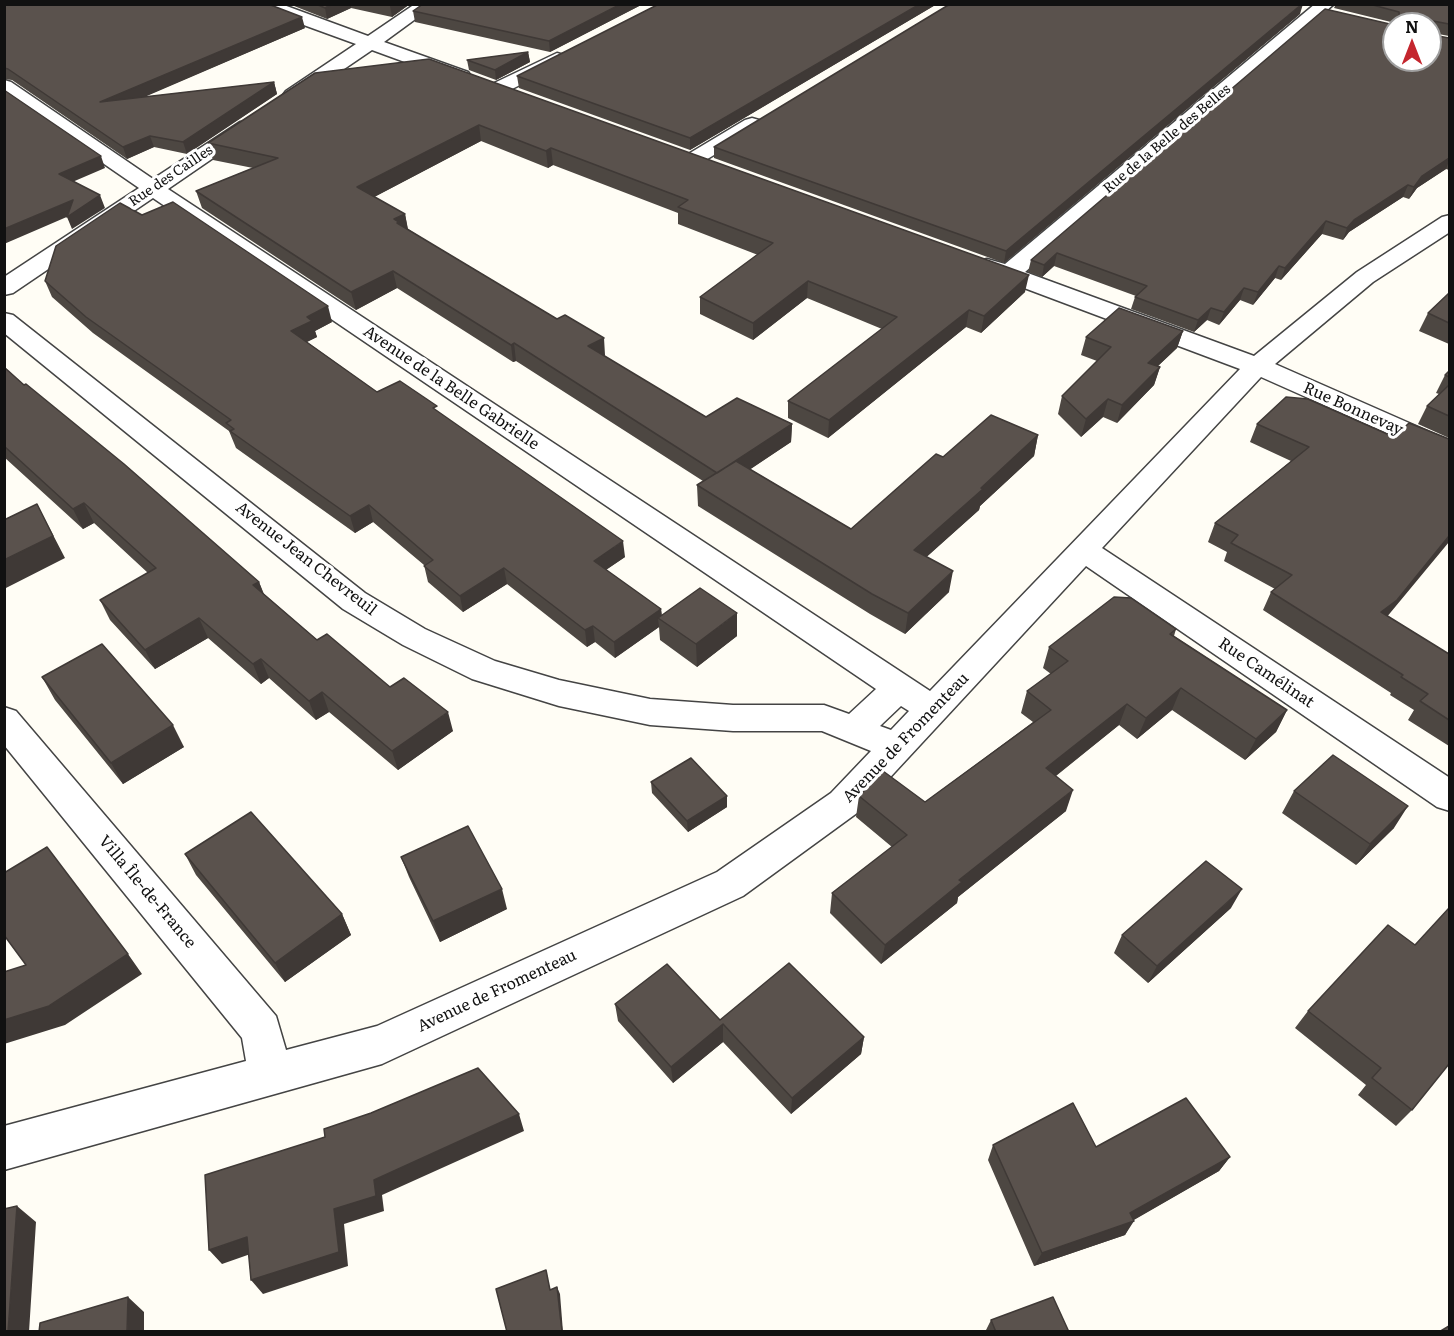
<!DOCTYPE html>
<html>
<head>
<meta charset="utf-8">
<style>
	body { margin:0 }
	#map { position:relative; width:1454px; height:1336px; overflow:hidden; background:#fffdf5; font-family:Literata,serif }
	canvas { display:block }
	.frame { position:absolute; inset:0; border:6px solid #111; pointer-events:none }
	.north { position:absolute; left:1382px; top:12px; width:60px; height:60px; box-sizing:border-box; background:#fff; border:2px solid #a0a0a0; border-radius:50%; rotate:0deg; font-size:16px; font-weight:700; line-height:24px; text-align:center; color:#111 }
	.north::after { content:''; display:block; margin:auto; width:21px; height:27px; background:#c4262e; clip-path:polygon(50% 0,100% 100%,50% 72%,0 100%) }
</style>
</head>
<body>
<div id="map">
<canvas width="1454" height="1336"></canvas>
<div class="frame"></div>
<div class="north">N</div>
</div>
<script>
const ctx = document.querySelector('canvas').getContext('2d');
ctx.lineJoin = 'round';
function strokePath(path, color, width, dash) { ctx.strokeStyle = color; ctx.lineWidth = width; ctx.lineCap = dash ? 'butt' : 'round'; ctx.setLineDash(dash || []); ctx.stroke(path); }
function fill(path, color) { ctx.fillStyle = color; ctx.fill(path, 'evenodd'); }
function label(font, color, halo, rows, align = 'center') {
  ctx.font = font + ' Literata,serif'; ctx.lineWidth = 6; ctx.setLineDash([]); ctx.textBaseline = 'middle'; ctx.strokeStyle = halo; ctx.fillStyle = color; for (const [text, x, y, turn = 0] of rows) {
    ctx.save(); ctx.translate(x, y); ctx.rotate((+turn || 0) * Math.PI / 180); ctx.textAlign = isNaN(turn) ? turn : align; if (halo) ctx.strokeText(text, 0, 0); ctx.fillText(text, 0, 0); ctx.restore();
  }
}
const minor = new Path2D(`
	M255,4H281L368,36L415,4H436L384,42L468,72L471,76L468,80H454L372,50L300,99H286L283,95L286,91L356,44L257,8Z
	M1315,4H1334L1025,272L1254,356L1357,272L1442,217L1450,215V232L1373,282L1275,364L1450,441V461L1261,377L1102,548L1450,778V811L1437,807L1086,566L857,813L743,896L382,1064L4,1170V1126L246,1061L242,1038L4,745V707L16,711L276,1016L286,1050L377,1026L717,872L831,793L871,751L822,731H733L650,725L559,706L472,679L403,645L343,609L4,333V313L13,315L365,593L425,629L495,661L559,680L650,699L733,705H824L849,714L876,689L153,198L13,293L4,295V277L139,188L4,95V80L11,82L153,179L240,122H254L257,126L254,130L168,189L930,691L1240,369L979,271L975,266L979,261L987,259L1005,264ZM901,706L909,711L891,730L880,726Z
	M557,53L564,55L566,59L564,63L504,93H490L487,89L490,85Z
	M752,118L759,120L762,124L759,128L699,164L692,166L685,164L681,160L685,156L745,120Z`);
const wall = new Path2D(`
	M4,4L305,28L143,97L274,82L277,94L187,154L154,147L127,159L12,80L4,79Z
	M289,4H410L392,17L351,8L327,19Z
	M643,4L550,52L415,22L413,11Z
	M937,4L690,150L519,88L517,76Z
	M1336,4H1449V36L1433,33V35L1449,38V170L1446,169L1417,188L1409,199L1403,197L1349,232L1343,240L1322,234L1281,280L1275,278L1253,305L1240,300L1219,325L1207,320L1194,332L1131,309L1135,297L1136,296L1054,266L1042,277L1028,272L1031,260L1394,60L1430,24H1395V23L1334,8Z
	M1300,14L1004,263L714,158V147Z
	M528,52L530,62L496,80L469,70L467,60Z
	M315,73L1025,292L981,333L966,327L828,438L788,418V401L882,329L807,298L753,340L700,314V297L758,255L678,224V213L553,165L548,168L481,141L374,197L405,214L408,229L605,355L604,356L706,417L792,424L791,442L750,469L851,529L943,457L1038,435L1034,456L980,506L979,510L926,557L949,592L905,634L870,614L698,506L697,485L703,481L516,361L513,362L397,288L356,310L202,208L196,191L253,168L213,160L208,143Z
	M45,281L332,322L315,331L317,337L307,342L377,392L438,412L625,557L606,570L661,609L662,616L737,636L697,667L660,640L659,627L615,658L595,642L587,647L507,584L463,612L428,582L424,565L373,522L355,533L236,448L229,431L93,333L52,297Z
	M1449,293V344L1419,331L1428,313Z
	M1183,331L1177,348L1158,366L1160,367L1154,385L1117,423L1103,417L1081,437L1058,414L1062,396L1097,361L1081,355L1086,337Z
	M4,367L24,385L259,582L264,594L317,640L390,687L453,731L398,770L329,712L316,720L269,678L261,684L208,638L155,669L110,620L100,600L148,573L94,523L83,529L4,457Z
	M1449,371V438L1418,424L1427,406L1439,394L1436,393L1445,375Z
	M1286,397L1388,617L1449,654V746L1408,720L1414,710L1390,695L1391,693L1263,610L1271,592L1275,589L1224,561L1227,552L1208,542L1215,523L1291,461L1250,442L1257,424Z
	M1176,629L1174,636L1287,710L1276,732L1245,760L1172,710L1137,739L1119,725L1056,776L1066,811L958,897L957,903L881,964L830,913L832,893L892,847L856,817L859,796L925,802L1033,722L1021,713L1027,691L1051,674L1043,668L1049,647Z
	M42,677L184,747L123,784L55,700Z
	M651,782L727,807L688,832L652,793Z
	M1294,791L1394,828L1356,865L1282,813Z
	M185,854L342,914L351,935L285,982L196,875Z
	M401,857L507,909L440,942L409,877Z
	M1231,908L1148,983L1114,953L1122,935Z
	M1415,945L1412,1110L1396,1126L1358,1095L1366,1085L1295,1028L1308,1011Z
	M615,1004L720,1020L864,1037L861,1054L791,1114L723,1042L673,1083L618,1021Z
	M993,1145L1096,1147L1230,1157L1219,1171L1133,1220L1125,1235L1034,1266L988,1160Z
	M991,1320L1069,1332H985Z`);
const shadedWall = new Path2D(`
	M332,4H351V8L327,19L325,8Z
	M392,4H410L392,17L390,6Z
	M621,4H643L550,52L549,41Z
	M920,4H937L690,150V138Z
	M1302,4H1303L1300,14L1004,263L1006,251Z
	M302,17L305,28L105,114L100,102Z
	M528,52L530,62L496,80L495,70Z
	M274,82L277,94L187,154L183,142Z
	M479,125L481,141L361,204L357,187Z
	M150,136L154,147L127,159L123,147Z
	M551,148L553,165L548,168L546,151Z
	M101,156L105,168L63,186L59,174Z
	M1449,158V161L1446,169L1417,188L1409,199L1414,187L1422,176Z
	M1408,185L1403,197L1349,232L1343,240L1347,228L1354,220Z
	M100,195L105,208L72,229L67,217L69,216L4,244V229L73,200Z
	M405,214L408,231L402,234L394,219Z
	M1326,221L1322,234L1281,280L1285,268Z
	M1057,253L1054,266L1042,277L1044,265Z
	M1279,266L1275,278L1253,305L1258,292Z
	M393,271L397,288L356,310L351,292Z
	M1029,275L1025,292L981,333L984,316Z
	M808,281L807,298L753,340V323Z
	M1244,288L1240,300L1219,325L1224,312Z
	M328,306L332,322L315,331L317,337L296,347L291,331L307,317Z
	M1211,308L1207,320L1194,332L1198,320Z
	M969,310L966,327L828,438L829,420Z
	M1183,331L1177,348L1143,380L1148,363Z
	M604,338L605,355L589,364L588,346Z
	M514,343L516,361L513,362L511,345Z
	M1160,367L1154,385L1117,423L1122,405Z
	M1108,399L1103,417L1081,437L1086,419Z
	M792,424L791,442L718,491L717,473Z
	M1038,435L1034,456L980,506L979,510L911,571L914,550Z
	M84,503L94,523L83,529L73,509Z
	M37,504L65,558L4,589V560Z
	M369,505L373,522L355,533L350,516Z
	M1449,536V542L1386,618L1381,612Z
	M623,541L625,557L595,577L594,561Z
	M504,568L507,584L463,612L460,596Z
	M953,571L949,592L905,634L908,613Z
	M259,582L266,601L253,585Z
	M661,609L662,621L658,618L659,627L615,658L614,642Z
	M737,613V636L697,667L696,644Z
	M199,618L208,638L155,669L145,650Z
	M593,626L595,642L587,647L585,630Z
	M261,659L269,678L261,684L253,664Z
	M1181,688L1172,710L1137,739L1146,718Z
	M322,692L329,712L316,720L309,701Z
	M1127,704L1119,725L1039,789L1046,768Z
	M1287,710L1276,732L1245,760L1256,739Z
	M448,712L453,731L398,770L392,751Z
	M173,725L184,747L123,784L111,763Z
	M1073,790L1066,811L958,897L957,903L881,964L885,945L959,880Z
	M727,796V807L688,832L687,821Z
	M1408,806L1394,828L1356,865L1370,844Z
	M502,889L507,909L440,942L433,921Z
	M1242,889L1231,908L1148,983L1157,966Z
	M342,914L351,935L285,982L275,963Z
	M128,954L142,974L65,1025L4,1044V1020Z
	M723,1024V1042L673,1083L671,1067Z
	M864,1037L861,1054L791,1114L792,1098Z
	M519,1114L524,1131L382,1195L384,1211L344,1224L348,1266L263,1294L251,1280L334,1209L374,1180Z
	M1230,1157L1219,1171L1127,1224L1134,1221L1125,1235L1034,1266L1042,1253L1130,1213Z
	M17,1206L36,1222L29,1332H8Z
	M247,1237L259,1251L222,1264L209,1250Z
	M557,1287L560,1294L563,1332H562Z
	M128,1297L144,1312V1332H127Z`);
const building = new Path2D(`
	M4,4H268L302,17L100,102L274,82L183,142L150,136L123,147L8,69L4,68Z
	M316,4H332L325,8Z
	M423,4H621L549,41L413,11Z
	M659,4H920L690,138L517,76Z
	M950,4H1302L1006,251L714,147Z
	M1369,4H1449V24L1433,21V35L1449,38V158L1422,176L1414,187L1408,185L1354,220L1347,228L1326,221L1285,268L1279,266L1258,292L1244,288L1224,312L1211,308L1198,320L1135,297L1147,286L1057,253L1044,265L1031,260L1325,9L1394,25V60H1430V24H1400L1399,12Z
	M528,52L495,70L467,60Z
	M429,59L1029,275L984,316L969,310L829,420L788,401L897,317L808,281L753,323L700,297L773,243L678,207L688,200L551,148L546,151L479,125L357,187L405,214L394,219L399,222L397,223L557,319L565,315L604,338L588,346L706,417L737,398L792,424L717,473L514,343L511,345L393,271L351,292L196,191L278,158L208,143L315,73Z
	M4,90L101,156L59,174L100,195L67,217L73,200L4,229Z
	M173,202L328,306L307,317L312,321L291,331L377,392L400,381L437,406L433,408L623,541L594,561L661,609L614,642L593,626L585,630L504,568L460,596L424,566L433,560L369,505L350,516L230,431L234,429L226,423L231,420L86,317L45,281L56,246L120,203L142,215Z
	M1449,293V323L1428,313Z
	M1119,308L1183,331L1148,363L1160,367L1122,405L1108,399L1086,419L1062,396L1111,347L1086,337Z
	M4,367L24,385L26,384L124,464L259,582L253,585L317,640L327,634L390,687L404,678L448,712L392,751L322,692L309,701L261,659L253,664L199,618L145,650L100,600L156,568L84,503L73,509L4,446Z
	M1449,371V377L1445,375Z
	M1449,385V416L1427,406Z
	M1286,397L1308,399L1394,437L1409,423L1449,439V536L1397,600L1381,612L1449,654V720L1420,701L1428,694L1401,677L1403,675L1271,592L1292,575L1231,543L1238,535L1215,523L1309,447L1257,424Z
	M991,415L1038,435L981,488L983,489L914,550L953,571L908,613L872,594L697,485L736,461L851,529L936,454L943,457Z
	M37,504L53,536L4,560V520Z
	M700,588L737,613L696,644L658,618Z
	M1114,597L1131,598L1176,629L1170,634L1287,710L1256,739L1181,688L1146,718L1127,704L1046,768L1073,790L959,880L962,882L885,945L832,893L907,835L859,796L883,771L925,802L1051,710L1027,691L1068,661L1049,647Z
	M102,644L173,725L111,763L42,677Z
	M1333,755L1408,806L1370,844L1294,791Z
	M691,758L727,796L687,821L651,782Z
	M251,812L342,914L275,963L185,854Z
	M468,826L502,889L433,921L401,857Z
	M47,847L128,954L49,1006L4,1020V972L26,965L4,935V873Z
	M1206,861L1242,889L1157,966L1122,935Z
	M1449,908V1064L1412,1110L1372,1078L1381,1068L1308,1011L1388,925L1415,945Z
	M789,963L864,1037L792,1098L723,1024L671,1067L615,1004L667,964L720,1020Z
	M478,1068L519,1114L374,1180L376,1196L334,1209L339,1252L251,1280L247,1237L209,1250L205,1175L325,1137L324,1129L371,1113Z
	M1186,1098L1230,1157L1130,1213L1134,1221L1042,1253L993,1145L1073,1103L1096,1147Z
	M17,1206L8,1332H4V1209Z
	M546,1270L550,1290L557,1287L562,1332H507L496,1289Z
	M128,1297L127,1332H39L40,1323Z
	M1053,1297L1069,1332H996L991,1320Z
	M1449,1326V1332H1439Z`);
const farStreetnames = [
	["Rue de la Belle des Belles",1167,139,-40],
	["Rue des Cailles",171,176,-34]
];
const streetNames = [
	["Avenue de la Belle Gabrielle",451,388,34],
	["Rue Bonnevay",1353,409,24],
	["Avenue Jean Chevreuil",306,559,38],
	["Rue Camélinat",1266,673,34],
	["Avenue de Fromenteau",906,738,-46],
	["Villa Île-de-France",147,892,50],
	["Avenue de Fromenteau",497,991,-25]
];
strokePath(minor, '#444', 3);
fill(minor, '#fff');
fill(wall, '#4d4742');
fill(shadedWall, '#3f3936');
fill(building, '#5a524d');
strokePath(building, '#3f3936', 1.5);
label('14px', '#111', '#fff', farStreetnames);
label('16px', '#111', '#fff', streetNames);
</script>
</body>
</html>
